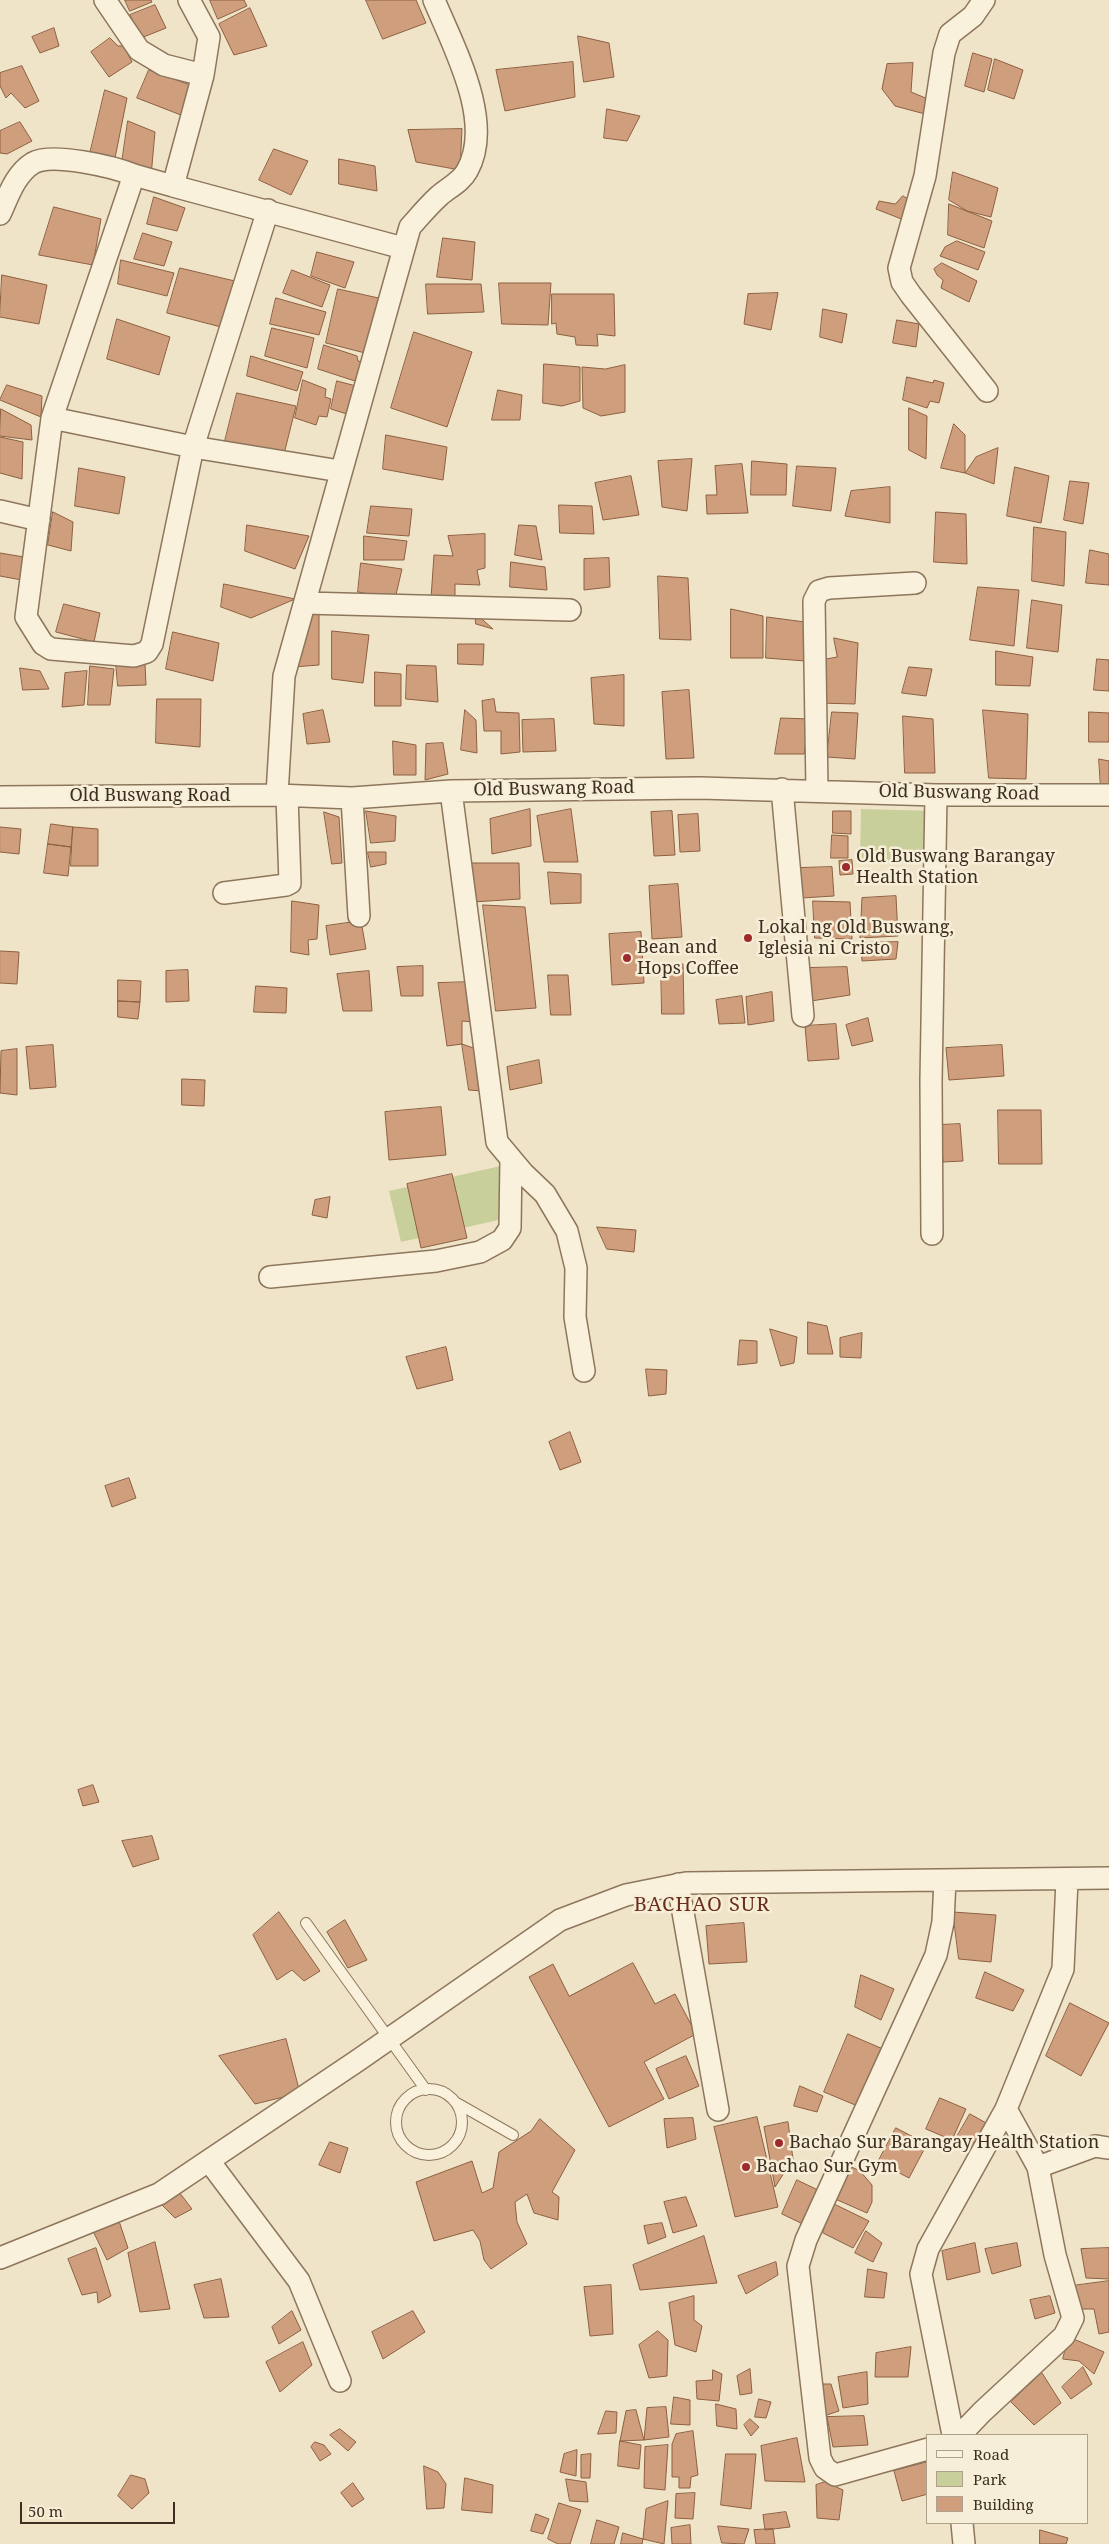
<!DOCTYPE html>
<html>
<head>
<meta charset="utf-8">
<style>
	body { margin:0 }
	#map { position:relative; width:1109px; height:2544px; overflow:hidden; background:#f0e4c8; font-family:"Noto Serif",serif }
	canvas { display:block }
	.legend { position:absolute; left:926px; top:2434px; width:162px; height:90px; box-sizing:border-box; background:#f7eed8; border:1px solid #ada18e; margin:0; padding:6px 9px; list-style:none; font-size:15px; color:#3d2e20 }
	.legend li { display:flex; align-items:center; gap:10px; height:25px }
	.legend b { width:25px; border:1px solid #ada18e }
	.scale { position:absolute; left:20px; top:2502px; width:155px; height:22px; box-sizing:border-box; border:2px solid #3d2e20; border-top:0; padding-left:6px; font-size:15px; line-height:18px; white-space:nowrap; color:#3d2e20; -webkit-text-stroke:4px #f7eed8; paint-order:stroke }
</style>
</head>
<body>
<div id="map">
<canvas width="1109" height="2544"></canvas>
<ul class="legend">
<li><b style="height:6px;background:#faf1dc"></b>Road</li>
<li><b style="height:14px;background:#c9cf9b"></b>Park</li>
<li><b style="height:14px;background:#cf9f7d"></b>Building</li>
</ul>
<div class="scale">50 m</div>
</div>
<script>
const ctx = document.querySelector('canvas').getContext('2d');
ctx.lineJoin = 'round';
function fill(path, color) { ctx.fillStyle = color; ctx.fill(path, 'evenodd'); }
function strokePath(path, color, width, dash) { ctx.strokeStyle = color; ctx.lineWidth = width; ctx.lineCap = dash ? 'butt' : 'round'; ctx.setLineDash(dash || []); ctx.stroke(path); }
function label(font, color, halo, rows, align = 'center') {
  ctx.font = font + ' "Noto Serif",serif'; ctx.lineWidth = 5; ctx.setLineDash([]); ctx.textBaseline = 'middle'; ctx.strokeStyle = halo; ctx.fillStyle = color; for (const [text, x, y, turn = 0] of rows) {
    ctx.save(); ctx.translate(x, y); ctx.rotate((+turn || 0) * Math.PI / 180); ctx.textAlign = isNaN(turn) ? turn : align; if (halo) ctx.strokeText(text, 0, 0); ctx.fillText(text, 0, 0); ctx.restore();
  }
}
const green = new Path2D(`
	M861,809L939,811V862L860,860Z
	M505,1165L516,1216L401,1242L389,1191Z`);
const building = new Path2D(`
	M125,0H151L152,2L130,11Z
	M210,0H244L247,6L218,19Z
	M366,0H416L426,23L383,39Z
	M155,5L166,28L141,38L130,15Z
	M250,8L267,46L234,55L219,24Z
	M54,28L59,46L40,53L32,37Z
	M578,36L609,43L614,77L584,82Z
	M110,38L118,46H124L132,62L109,77L91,52Z
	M973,53L992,59L984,92L965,86Z
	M995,59L1023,70L1014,99L988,90Z
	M573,62L575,97L505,111L496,70Z
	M913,63L911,92L928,99L925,114L895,106L882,89L887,64Z
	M22,66L39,101L25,108L11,93L6,98L0,86V73Z
	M149,70L193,86L186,117L137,98Z
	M105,90L127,98L114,163L89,158Z
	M607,109L640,116L627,141L604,138Z
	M128,121L155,132L151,176L121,169Z
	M20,122L32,141L7,154L0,153V131Z
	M462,129L460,170L416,162L408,130Z
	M274,149L308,161L291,195L259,180Z
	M339,159L375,166L377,191L339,184Z
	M953,172L998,188L991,217L967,211L949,200Z
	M903,196L913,202L904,220L876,209L879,201L895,204Z
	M154,197L185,208L177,231L147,224Z
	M949,204L992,221L984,248L948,235Z
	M54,207L101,219L93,265L39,255Z
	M143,233L172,242L164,266L134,259Z
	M443,238L475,242L472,280L437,277Z
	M957,241L985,252L978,270L940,256L945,247Z
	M317,252L354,262L345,288L311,276Z
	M121,260L174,273L167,296L118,284Z
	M942,263L977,281L969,302L941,288L943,280L937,275L934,269Z
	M180,268L239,282L225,328L167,313Z
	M292,270L330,285L322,307L283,293Z
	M2,275L47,285L39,324L0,317Z
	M499,283H551L548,325L502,324Z
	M426,284H481L484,312L428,314Z
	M338,289L383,299L369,354L326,343Z
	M778,293L771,330L744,324L748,294Z
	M552,294H614L615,336L597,334L598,346L576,345L575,337L557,334L556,323L552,324Z
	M276,298L326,312L319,335L270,324Z
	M823,309L847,314L842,343L820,337Z
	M117,319L170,337L159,375L107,359Z
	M897,320L919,324L916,347L893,343Z
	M272,328L314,338L307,368L265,356Z
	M414,332L472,352L447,427L391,408Z
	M324,345L357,356L358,361L367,363L361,383L318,369Z
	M251,356L303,372L297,391L247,376Z
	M544,364L580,367V401L562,406L543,403Z
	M625,365V412L601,416L583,408L582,367L605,369Z
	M907,377L933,383L934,380L944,383L939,403L930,401L927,408L903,400Z
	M303,380L326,389L325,397L331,399L327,417L319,416L316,425L295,418Z
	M337,381L360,387L353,416L331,409Z
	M7,385L42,396L41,417L0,400Z
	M498,390L522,395L520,420H492Z
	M237,393L296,406L283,458L224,445Z
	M909,408L927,416L926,459L909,450Z
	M1,409L31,425L32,440L0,436Z
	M954,424L965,435V473L941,468Z
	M386,435L447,447L443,480L383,469Z
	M0,437L23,442L22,479L0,473Z
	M998,448L994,484L965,473L976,457Z
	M692,459L687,511L662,507L658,461Z
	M752,461L787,464L786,495H751Z
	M742,464L748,513L707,514L706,495H717L715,466Z
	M797,466L836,468L831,511L793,506Z
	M1015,467L1049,476L1041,523L1007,516Z
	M79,468L125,477L119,514L75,506Z
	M631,476L639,515L603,520L595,483Z
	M1070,481L1089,483L1083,524L1064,520Z
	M890,487V523L845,516L851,491Z
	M559,505L592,506L594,534L560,533Z
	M371,506L412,509L409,536L367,533Z
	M53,512L73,522L71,551L48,545Z
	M936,512L966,514L967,564L934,562Z
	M247,525L309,536L295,569L245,551Z
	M519,525L536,526L542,560L515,555Z
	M1034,527L1066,532L1064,586L1032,581Z
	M485,534V568L477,570L480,585L455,584V603L431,598L434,555L453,556L448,536Z
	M364,536L407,541L404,560H364Z
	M1090,550L1109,554V585L1086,583Z
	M0,553L30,558L27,581L0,576Z
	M609,558L610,587L584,590V559Z
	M511,562L545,567L547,590L510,587Z
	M361,563L402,569L395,599L358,592Z
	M658,576L688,578L691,640L660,639Z
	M224,584L295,599L251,618L221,607Z
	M978,587L1019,590L1014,646L970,640Z
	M1032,600L1062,605L1058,652L1027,648Z
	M64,604L100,613L94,642L56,632Z
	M731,609L763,616V658H731Z
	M319,610V665L293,667L308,618Z
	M475,613L493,629L476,624Z
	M767,617L805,622V661L766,658Z
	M332,631L369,635L363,683L332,679Z
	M173,632L219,643L213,681L166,669Z
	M834,638L858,643L855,704L819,703L821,660L837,657Z
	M458,644H484L483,665L458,664Z
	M996,651L1033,657L1030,686L996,685Z
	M1097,659L1109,660V691L1094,690Z
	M116,663L145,664L146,685L118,686Z
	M407,665L436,666L438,702L406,699Z
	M90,666L114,669L110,705H88Z
	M909,667L932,669L926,696L902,693Z
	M20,668L40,671L49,689L23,690Z
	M87,671L84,705L62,707L65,673Z
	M375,672L401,674V706H375Z
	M624,675V726L594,724L591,678Z
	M689,690L694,758L666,759L662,692Z
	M157,699H201L200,747L156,743Z
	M494,699L496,712L519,713L520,752L501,754V731H484L482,701Z
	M323,710L330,742L307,744L303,714Z
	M465,710L476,720L477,753L461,750Z
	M983,710L1028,714L1026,779L989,778Z
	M832,712L858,713L855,759L827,757Z
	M1089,712L1109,713V742H1089Z
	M903,716L933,719L935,773H905Z
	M781,718L810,719L804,754H775Z
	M554,719L556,751L523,752L522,720Z
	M393,741L416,745V775H394Z
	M443,743L448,774L425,780L426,744Z
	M1099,759L1109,761V789H1101Z
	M530,809L531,846L492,854L490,819Z
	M571,809L578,862H544L537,816Z
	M366,811L396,816L395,841L371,843Z
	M672,811L675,855L654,856L651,812Z
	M833,811H851V834L833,833Z
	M324,812L339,817L342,863L332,864Z
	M698,814L700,851L680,852L678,815Z
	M51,824L73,827L71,847L48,844Z
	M0,827L21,829L19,854L0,852Z
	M73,827L98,829V866H71Z
	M832,835L848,836V858H831Z
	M48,844L71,847L68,876L44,873Z
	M368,852H386V864L371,867Z
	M852,860L853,874L840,875L839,861Z
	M469,863H519L520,899L473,902Z
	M832,867L834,896L801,898L799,868Z
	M548,872L581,874V903L551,904Z
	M678,884L682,937L652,939L649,886Z
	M896,896L898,936L860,938L862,898Z
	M292,901L319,905L317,939L308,940L309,955L291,952Z
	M813,901L850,902L852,939L815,938Z
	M483,905L525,907L536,1008L496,1011Z
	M361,921L366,949L330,955L326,926Z
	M641,932L644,983L612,985L609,934Z
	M898,942L896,959L862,961L861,943Z
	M0,951L19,952L17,984L0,983Z
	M661,964H683L684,1014H662Z
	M423,966V996H401L397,967Z
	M847,967L850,995L811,1001L807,968Z
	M188,970L189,1001L166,1002V971Z
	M369,971L372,1011H343L337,974Z
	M548,975H568L571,1015H551Z
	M118,980L141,981L140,1002L118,1001Z
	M472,982L474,1022L462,1021V1044L447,1046L438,983Z
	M256,986L287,988L286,1013L254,1012Z
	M772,992L774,1021L748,1025L746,997Z
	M742,996L745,1023L719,1024L716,1000Z
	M118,1001L140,1002L138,1019L118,1017Z
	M868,1018L873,1041L852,1046L846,1025Z
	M836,1024L839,1059L808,1061L805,1026Z
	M462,1044L479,1050L482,1091L469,1090Z
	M53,1045L56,1087L30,1089L26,1047Z
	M1002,1045L1004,1076L949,1080L946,1048Z
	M17,1049V1095L0,1093L1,1051Z
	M539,1060L542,1083L510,1090L507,1067Z
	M182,1079L205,1080L204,1106L182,1105Z
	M441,1107L446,1155L389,1160L385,1112Z
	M998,1110H1041L1042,1164H999Z
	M960,1124L963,1161L943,1162L940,1125Z
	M452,1174L467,1238L421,1248L407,1184Z
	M330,1197L327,1218L312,1215L315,1200Z
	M597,1227L636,1230L634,1252L607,1249Z
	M808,1322L827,1326L833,1354H808Z
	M770,1329L797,1337L794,1363L781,1366Z
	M862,1333L861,1358L840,1357V1338Z
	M740,1340L757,1341V1363L738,1365Z
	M446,1347L453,1380L417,1389L406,1357Z
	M646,1369L667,1370L666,1394L649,1396Z
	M570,1432L581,1462L560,1470L549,1442Z
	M129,1478L136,1498L112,1507L105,1486Z
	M93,1785L99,1802L83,1806L78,1790Z
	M152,1836L159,1859L133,1867L122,1841Z
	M279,1912L320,1971L304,1981L292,1970L277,1980L253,1935Z
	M953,1912L996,1915L991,1962L959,1959Z
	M345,1920L367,1960L348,1968L327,1932Z
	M744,1923L747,1962L709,1964L706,1926Z
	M633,1963L655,2004L675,1994L696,2034L644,2062L664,2099L609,2127L529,1977L553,1964L569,1996Z
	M985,1972L1024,1990L1013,2011L976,1998Z
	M861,1975L894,1989L881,2020L855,2007Z
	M1070,2003L1109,2023L1081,2076L1046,2056Z
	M848,2034L883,2049L860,2107L824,2092Z
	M286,2039L300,2093L255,2104L219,2056Z
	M686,2056L699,2086L669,2099L656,2069Z
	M800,2086L823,2096L817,2112L794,2106Z
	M940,2098L966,2109L952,2140L926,2129Z
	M970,2114L988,2124L973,2150L955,2140Z
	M757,2117L778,2207L735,2217L714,2127Z
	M693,2118L696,2139L667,2148L664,2119Z
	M540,2119L575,2150L552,2192L559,2197L558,2220L534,2213L527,2194L515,2202L517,2222L527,2244L491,2269L484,2260L480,2241L473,2230L434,2241L416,2182L472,2161L482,2193L493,2188L499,2152L531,2131Z
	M788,2122L793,2159L775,2187L764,2127Z
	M896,2128L927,2144L909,2178L878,2162Z
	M330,2142L348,2148L340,2173L319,2165Z
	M843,2163L860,2171L872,2185V2202L867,2213L833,2198Z
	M797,2180L820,2191L805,2225L782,2214Z
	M176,2188L192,2209L175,2218L157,2200Z
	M686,2197L697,2226L673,2233L664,2202Z
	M832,2203L869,2221L853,2248L823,2233Z
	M118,2218L128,2248L107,2260L93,2231Z
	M662,2223L666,2237L648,2244L644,2226Z
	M866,2231L882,2243L873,2262L855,2253Z
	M704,2236L717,2283L640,2290L633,2265Z
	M155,2242L170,2309L140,2312L128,2253Z
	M975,2243L980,2272L947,2280L942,2251Z
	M1017,2243L1021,2266L992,2274L985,2249Z
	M96,2248L111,2296L98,2303L97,2292L82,2295L68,2259Z
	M1109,2248V2279L1086,2278L1081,2249Z
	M776,2262L778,2275L746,2294L738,2276Z
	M868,2269L887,2273L884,2298L865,2297Z
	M221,2279L229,2317L204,2318L194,2285Z
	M1109,2281V2332L1099,2334L1094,2309H1079L1072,2286Z
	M611,2285L613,2334L590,2336L584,2287Z
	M694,2296V2320L702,2326L696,2352L675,2345L669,2303Z
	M1050,2296L1055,2313L1035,2319L1030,2300Z
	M292,2311L301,2330L279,2344L272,2327Z
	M413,2311L425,2332L383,2359L372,2332Z
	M658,2331L668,2340L667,2376L649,2378L639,2345Z
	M1069,2337L1104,2352L1094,2374L1079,2361L1063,2359Z
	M303,2342L312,2365L280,2392L266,2362Z
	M911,2347L908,2377H875L876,2353Z
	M1083,2367L1092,2384L1071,2399L1062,2387Z
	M750,2369L752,2393L740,2395L737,2376Z
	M713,2370L722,2374L719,2401L697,2399L696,2381L712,2380Z
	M867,2372L868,2404L843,2408L838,2377Z
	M1042,2373L1061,2403L1034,2425L1011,2402Z
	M818,2384H831L839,2411L818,2418Z
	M674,2397L690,2400V2425L671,2424Z
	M759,2399L771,2402L766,2418L755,2417Z
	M716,2404L736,2409L737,2429L717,2426Z
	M666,2407L669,2437L644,2440L647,2408Z
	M636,2410L644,2440L620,2441L626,2411Z
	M606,2411L617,2412L616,2433L598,2434Z
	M864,2416L868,2445L833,2447L827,2417Z
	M750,2419L759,2427L751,2436L744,2425Z
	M340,2429L356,2442L348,2451L330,2435Z
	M693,2431L698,2475L691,2477L690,2488H679V2477H672V2444L676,2434Z
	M797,2438L805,2482L765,2481L761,2446Z
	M620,2441L641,2445L639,2469L618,2466Z
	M315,2442L324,2445L331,2454L320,2461L311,2447Z
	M668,2445L665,2490L644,2488L645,2447Z
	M577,2450L576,2476L560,2472L564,2454Z
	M591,2454L590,2478H581V2455Z
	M726,2454H756L751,2509L721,2505Z
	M928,2462V2494L902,2501L894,2471Z
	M424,2466L438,2472L446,2484L444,2508L427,2509Z
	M131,2475L145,2479L149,2493L132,2509L118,2496Z
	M465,2478L493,2485L492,2513L462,2510Z
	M566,2479L586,2482L588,2502L570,2501Z
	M825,2482L843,2490L839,2520L817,2518L816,2485Z
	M353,2483L364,2499L352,2507L341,2493Z
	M695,2493L693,2519L675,2518L676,2494Z
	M668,2501L664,2544L643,2539L646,2509Z
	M559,2503L581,2510L570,2544H558L548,2539Z
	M786,2512L790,2527L765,2530L763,2515Z
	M536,2514L549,2519L543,2534L531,2531Z
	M597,2520L619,2527L614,2544H591Z
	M690,2525L691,2544H672L671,2528Z
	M718,2526L749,2529L744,2544L722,2543Z
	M773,2529L775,2544H756L754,2530Z
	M1040,2530L1068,2538L1066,2544H1040Z
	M623,2533L643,2539L642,2544H621Z`);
const service = new Path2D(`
	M306,1923L426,2090
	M396 2122a33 33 0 1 1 66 0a33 33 0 1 1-66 0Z
	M455,2102L513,2135`);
const minor = new Path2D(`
	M105,0L139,50L164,65L203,75
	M189,0L209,37L203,75L173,186L403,248
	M984,0L973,16L950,34L944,53L925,176L899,268L902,282L911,295L987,391
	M173,186L134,175L52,418L193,447L340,471
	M0,214C8,197 15,174 33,163C52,152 114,167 134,175
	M52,418L26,617L43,644L51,649L134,656L147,652L152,644L193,447L268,210
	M0,511L39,520
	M305,603L570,610
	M782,789L803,1016
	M817,790L814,601L819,591L829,588L915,583
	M451,791L497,1142L523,1173L545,1194L567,1231L576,1268L575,1317L584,1371
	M277,795L284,676L410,227C419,217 428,206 439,196C448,188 461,182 467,171C495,122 453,46 434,0
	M0,797L277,795L352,798L451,791L700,788L936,795H1109
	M352,798L359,916
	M224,893L286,885L290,883L287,796
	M932,1234L931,1081L936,795
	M270,1277L436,1261L480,1252L502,1240L510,1228L511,1159
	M678,1884L718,2110
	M209,2161L299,2281L340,2381
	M1038,2167L1095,2146L1109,2148
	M0,2258L159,2194L357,2061L560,1920L626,1895L686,1883L1109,1878
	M953,2435L921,2274L928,2249L1006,2109L1063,1969L1067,1880
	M960,2435L982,2412L1064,2336L1073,2318L1055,2255L1038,2167L1006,2109
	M928,2449L835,2475L825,2468L820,2458L798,2266L806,2240L936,1955L943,1922L945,1880
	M962,2523L964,2544`);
const markers = [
	[846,867,5,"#9e2a2b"],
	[748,938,5,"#9e2a2b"],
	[627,958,5,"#9e2a2b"],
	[779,2143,5,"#9e2a2b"],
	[746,2167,5,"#9e2a2b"]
];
const streetNames = [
	["Old Buswang Road",554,789,-1],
	["Old Buswang Road",959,793,1],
	["Old Buswang Road",150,796]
];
const poiNames = [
	["Old Buswang Barangay",856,857],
	["Health Station",856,878],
	["Lokal ng Old Buswang,",758,928],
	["Iglesia ni Cristo",758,949],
	["Bean and",637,948],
	["Hops Coffee",637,969],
	["Bachao Sur Barangay Health Station",789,2143],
	["Bachao Sur Gym",756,2167]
];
const quarterNames = [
	["BACHAO SUR",702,1905]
];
fill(green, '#c9cf9b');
fill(building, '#cf9f7d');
strokePath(building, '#8d5f41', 1);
strokePath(service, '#8d765c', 12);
strokePath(minor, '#8d765c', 24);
strokePath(service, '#faf1dc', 10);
strokePath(minor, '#faf1dc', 21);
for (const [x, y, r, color] of markers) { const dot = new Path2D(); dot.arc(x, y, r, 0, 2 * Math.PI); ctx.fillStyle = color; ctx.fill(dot); strokePath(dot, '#f7eed8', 2); }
label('18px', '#3d2e20', '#f7eed8', streetNames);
label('18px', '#3d2e20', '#f7eed8', poiNames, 'left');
ctx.letterSpacing = '1px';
label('20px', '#6b2e1e', '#f7eed8', quarterNames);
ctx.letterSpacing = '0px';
</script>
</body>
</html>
